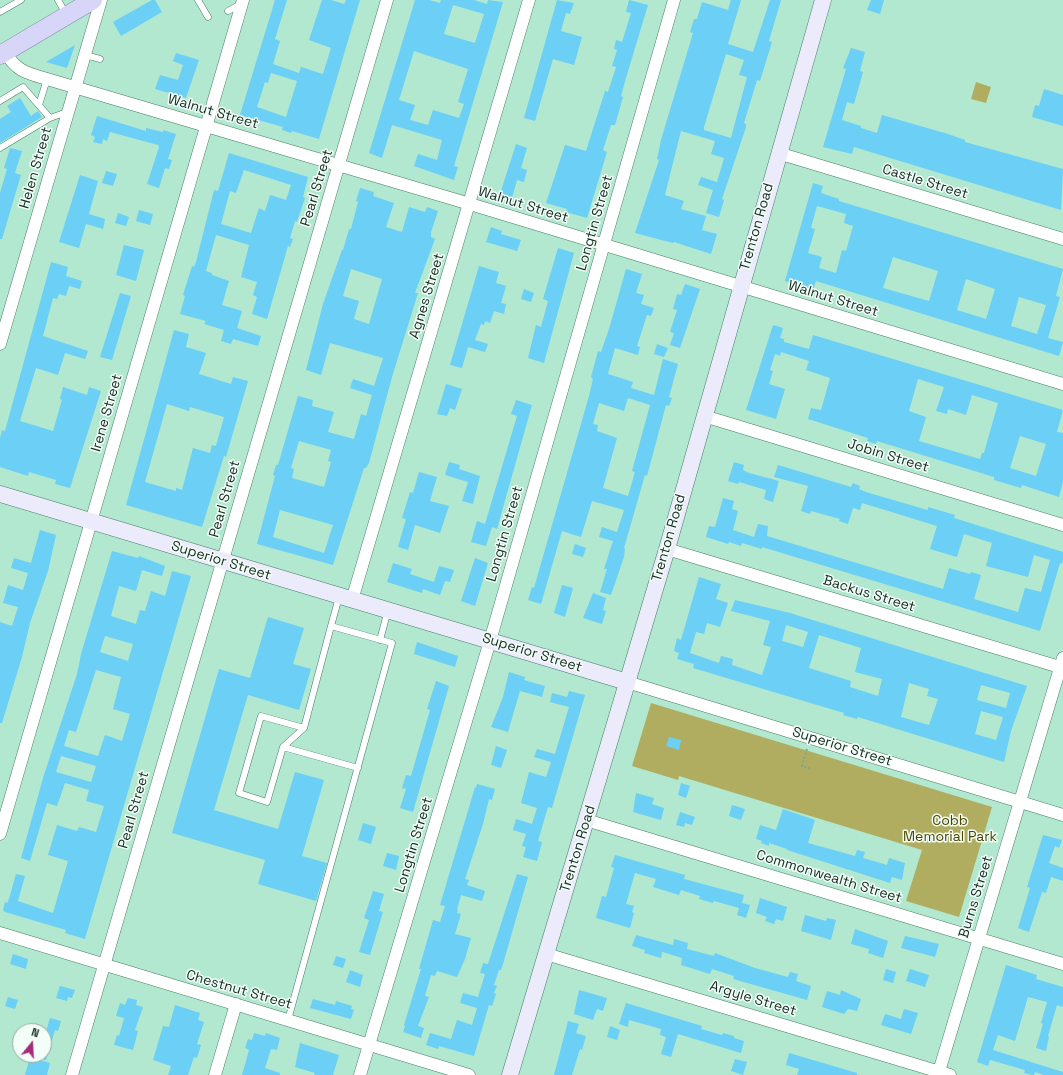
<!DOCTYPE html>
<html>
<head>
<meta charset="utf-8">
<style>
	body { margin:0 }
	#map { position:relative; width:1063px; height:1075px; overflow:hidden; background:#b1e8cf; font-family:"Space Grotesk",sans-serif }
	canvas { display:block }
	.north { position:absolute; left:12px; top:1023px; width:40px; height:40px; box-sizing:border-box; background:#f3fef8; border:1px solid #9aaaa2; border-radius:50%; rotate:18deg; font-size:11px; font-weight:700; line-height:16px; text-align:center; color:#152b22 }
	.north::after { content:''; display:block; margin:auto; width:14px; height:18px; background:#a82a7c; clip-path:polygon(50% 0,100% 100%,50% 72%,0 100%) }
</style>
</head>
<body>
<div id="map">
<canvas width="1063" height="1075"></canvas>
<div class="north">N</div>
</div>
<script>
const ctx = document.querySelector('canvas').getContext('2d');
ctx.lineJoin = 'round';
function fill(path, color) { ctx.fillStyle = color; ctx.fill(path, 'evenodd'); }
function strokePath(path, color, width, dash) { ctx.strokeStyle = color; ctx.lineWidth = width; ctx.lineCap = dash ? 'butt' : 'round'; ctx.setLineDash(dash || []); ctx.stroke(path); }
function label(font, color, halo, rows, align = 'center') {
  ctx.font = font + ' "Space Grotesk",sans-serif'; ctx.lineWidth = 3; ctx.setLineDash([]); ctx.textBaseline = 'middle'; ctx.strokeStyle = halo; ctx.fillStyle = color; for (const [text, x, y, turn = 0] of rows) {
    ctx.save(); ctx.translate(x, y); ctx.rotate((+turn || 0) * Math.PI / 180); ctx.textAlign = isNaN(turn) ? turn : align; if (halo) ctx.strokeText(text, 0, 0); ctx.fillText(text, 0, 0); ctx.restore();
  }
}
const green = new Path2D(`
	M976,82L991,87L986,103L971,99Z
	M651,703L992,807L959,917L906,901L922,850L679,776L678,780L632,766Z`);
const building = new Path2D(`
	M152,0H155L162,12L121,36L113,22Z
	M275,0H287L275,39L280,41L273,64L299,73L301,67L323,74L331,48L309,40L322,0H331L344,4L346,0H360L319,139L292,131L291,133L282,130L283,127L240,115ZM271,73L297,81L286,117L257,107L265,82L268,83Z
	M415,0H429L440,3L441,0H474L487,4L488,0L503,2L454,166L458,167L454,180L414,166L418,154L437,160L442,140L392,125L382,158L369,153ZM453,5L484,14L475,43L444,34ZM414,51L468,69L458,102L464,104L459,118L433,110L428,125L410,120L415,105L399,100Z
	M557,0L574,3L570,14L566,13L561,31L582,37L574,65L553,59L535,121L524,118Z
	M629,0L648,5L626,78L621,96L623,97L615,125H611L603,150L607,152L587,218L566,212L567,209L546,203L565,145L586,151L605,91L608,92L616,67L612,66L617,50L614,49L616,40L622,42L631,13L626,12Z
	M731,0H741L728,44L753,52L770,0H781L769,41L772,42L760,81L757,80L744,123L746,124V127L722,199L724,200L719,217L706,213L713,190L698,185L701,177L717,182L724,158L711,154L715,141L681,131L665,195L684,201L681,209L706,216L702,230L717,234L711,254L674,242L673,243L635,233L659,160L657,159L661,140L693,33L690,32L694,19H697L702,2L728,10ZM726,54L744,60L739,75L747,77L731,138L704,130V127Z
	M871,0H884L880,14L867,10Z
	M75,45L67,68L46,62Z
	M851,48L865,52L860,71L863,72L854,104L847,102L842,120L861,126V128L877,133L882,115L948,134L965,140V142L1063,169L1061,210L854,147L852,154L823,147L846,69L843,68Z
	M176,53L199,60L186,98L155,89L160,75L178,80L183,65L173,61Z
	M1044,89L1063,95V126L1032,117L1035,105L1039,106Z
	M20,98L31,116L38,111L42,117L0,143V119L11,112L7,106Z
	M97,116L146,131V128L163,132V130L176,134L168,159L172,160L169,169L165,168L159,188L147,184L159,147L158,145L110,132L107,141L103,139L102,144L93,142L95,137L91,135Z
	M516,144L527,148L521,168L527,170L524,182L517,180L512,198L500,194Z
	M10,148L22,151L15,173L21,175L2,239H0V193L7,169L4,168Z
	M229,153L308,177L303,197L305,198L297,222L295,221L290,238L293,239L290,247L288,246L267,319L252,314L257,297L253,295L257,282L241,277L249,245L216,235L206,271L212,273V275L229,281L222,305L242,311L237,328L261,336L258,346L233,339L231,344L221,341L224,330L204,324L206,321L180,314L185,296L183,295L192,266L194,267L196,262L214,190L218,191ZM244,170L291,185L286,200L270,195L265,211L259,208L251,233L221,224L230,191L236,193Z
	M106,171L117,174L113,186L102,183Z
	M80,175L98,181L89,214L105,219L103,229L86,224L79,248L59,242Z
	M813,183L823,186L821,193L839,199V201L1063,269L1056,296L1060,297L1048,338L1063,342L1059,356L816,281L813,290L785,281ZM817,206L846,214L844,223L853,226L846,251L842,250L836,273L819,268L822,257L808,253L815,229L811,228ZM893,257L938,271L929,301L883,288ZM966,279L995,289L986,319L957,310ZM1019,297L1046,305L1037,334L1011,326Z
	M360,188L374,192L373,196L394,203L386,227L402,232L409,207L425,212L427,207L438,211L431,232V237L435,239L415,293H418L392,377L369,463L366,468H364L333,565L257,544L275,476L273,475L276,465H278L298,396L313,400L312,406L334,412L328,432L354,439L361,414L366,416L372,395L350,388L353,379L374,386L383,358L330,343L321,375L306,370L323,304L342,250H343L349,229H351L358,202L356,201ZM351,269L382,279L369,324L354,319L359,301L343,296ZM299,441L331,450L328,461L331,462L324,487L292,478L294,469L291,468ZM280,510L333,525L324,553L273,537Z
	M139,210L153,214L150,225L136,221Z
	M118,213L129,217L126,226L115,223Z
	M491,227L502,231L501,234L521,240L517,251L486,242Z
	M124,245L144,250L136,281L116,275Z
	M558,248L574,253L544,363L528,358L536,325L541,327L548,301L543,299Z
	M51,262L68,267L66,276L82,281L80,289L69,286L66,296L59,294L57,299L53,298L43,336L88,351L85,359L65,353L58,375L36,368L20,421L53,431L62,400L60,399L63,387L87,395L89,387L101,391L70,488L55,484L56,480L29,472L28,476L0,467V438L2,430L5,431Z
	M479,266L499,272L496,283L506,286L501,303L506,304L504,314L494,311L490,323L485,321L484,325L481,324L475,340L488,344L485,352L468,347L462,368L450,365Z
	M626,269L642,274L636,293L644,295L641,304L654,308L651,316L647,315L637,346L640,347L638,355L615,348L608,374L633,382L631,388L654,395L663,359L678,364L669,397L672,398L669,406L666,405L647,476L645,475L624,548L625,549L624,557L611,595L600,592L607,569H604L613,541L599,537L602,527L617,532L624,510L592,501L581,537L562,531L541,604L528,600L532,587L534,588L589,396L593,379L591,377L598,351L601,352L609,329ZM628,398L650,405L632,471L635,472L628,496L603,488L617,438L597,431L598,425L593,424L599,403L624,411Z
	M685,284L700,289L680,348L670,345L674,333L670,332L677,310L673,309L677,294L681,295Z
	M524,289L534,293L531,302L521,299Z
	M120,293L131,296L112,360L100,357Z
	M773,325L783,328L780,338L784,339V342L809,349L813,335L1063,410L1057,432L1063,433V482L1059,497L1022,485L1021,488L994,480V477L877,441L876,444L867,441L868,438L808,419L811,408L821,410L830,378L806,370L809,361L781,352L780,356L775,354L770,370L773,371L769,384L785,389L776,419L746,410ZM918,379L944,387L936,411L947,414L948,409L966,415L972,395L998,403L984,453H982L980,459L919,441L926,417L909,411ZM1020,436L1046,444L1036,476L1010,468Z
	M174,330L189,334L186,347L206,353L199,374L231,384L233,377L248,381L226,457L224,456L202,527L126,505ZM167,404L189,411L190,407L224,417L216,446L212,445L210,453L193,448L182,490L176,488V491L145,482Z
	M657,344L668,348L664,357L654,354Z
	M446,384L462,389L455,410L450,408L447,416L437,414Z
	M516,400L532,405L497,529L492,527L486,546L471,542L477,521L485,524L517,416L511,414Z
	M449,462L460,465L459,469L480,476L473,504L462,501L468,482L445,475Z
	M734,462L744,465L743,470L749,473L779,481L773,502L764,499L766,490L739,482L738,484L728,481Z
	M778,465L851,487L853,483L860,486L859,489L866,492L924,509L928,510V507L955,515L954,518L1063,552V559L1062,564L1060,563L1040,631L762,547V549L742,543L741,546L729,542L728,544L706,537L709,526L715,527L723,498L734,501L732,509L738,511L733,530L754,537L758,524L768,526L767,536L943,589L949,568L970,574L971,572L981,575L974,599L1018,612L1025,588L1041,592L1050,560L1034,555L1028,577L986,566L992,543L964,534L957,557L930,549L937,526L862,503L860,510L853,508L848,524L839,521L840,519L811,511L810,514L801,511L808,486L774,477Z
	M419,472L437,477L430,501L449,506L440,533L415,525L408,550L398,547L406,519L402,518L410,492L413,493Z
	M40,530L56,535L48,571L30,623L22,657L2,723H0V622L12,626L18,607L3,603L8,585L23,590L28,573L11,568L14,558L31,563Z
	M575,544L586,548L583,557L572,554Z
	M112,551L138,558L139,556L165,566L162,576L142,570L136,591L119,586L111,616L136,624L140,610L145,611L151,591L165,596L172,571L191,576L85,939L65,933L66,930L5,912L3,910L5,902L7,903L9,899L16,874L25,876L18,901L53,913L68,861L48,855L57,825L77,831L79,827L96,832L104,806L86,801L89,790L65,783L57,806L47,803L30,861L21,858L43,778L77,674L81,654ZM105,636L133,644L128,661L100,652ZM96,670L121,677L113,709L130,714L122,741L105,735L98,756L64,746L69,730L76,732ZM61,756L96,766L91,782L56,772Z
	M475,558L488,563L475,606L461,601Z
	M393,563L412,569L410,574L434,582L439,566L454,570L450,582L445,581L440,595L423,589L422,593L387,582Z
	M699,577L721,584L716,599L728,603L720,627L707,623L704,634L696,632L690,653L719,663L721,656L733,659L732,665L762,675L771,647L763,645L770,621L731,611L735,600L790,613L1027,686L1011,731L1004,762L858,717L857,719L843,715L844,713L693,668L694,664L677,659L679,653L674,651L677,638L681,640ZM786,625L808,632L803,647L782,641ZM819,635L861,648L855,672L882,679L878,696L850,687L851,681L809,668ZM909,683L929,689L927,696L938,699L929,725L901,717ZM981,685L1010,693L1006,708L977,700ZM981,711L1003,717L996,740L975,734Z
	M562,585L573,588L565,617L554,613Z
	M593,593L606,598L603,610L606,611L602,624L583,618Z
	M268,617L304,628L293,664L311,669L299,710L248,695L214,810L278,829L295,772L324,780L302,856L327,863L316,901L258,884L265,860L172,833L219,669L250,678Z
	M417,642L458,656L455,667L414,654Z
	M509,672L525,677L524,680L545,686L542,697L520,691L508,732L491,727L503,697Z
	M436,681L449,686L413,812L400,808L406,789L402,788L406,775L411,776L430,710L427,709Z
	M569,691L585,695L552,808L548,807L538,841L542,842L537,861L523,857L526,847L522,846L526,834L513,830L516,819L532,824L537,808L521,803L527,780L529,772L546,777L551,762L534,757L537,749L555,754L569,707L550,702L552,693L567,697Z
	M669,737L681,740L679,750L666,746Z
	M496,746L507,750L501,768L491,765Z
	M681,783L690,786L686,798L678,795Z
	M477,784L495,789L492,800L489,799L483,824L465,879L469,880L467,885L485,891L482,901L461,895L457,910H458L457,913L461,914L455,934L471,938L465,959L457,977L437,971L435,976L431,975L425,996L429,997L418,1026L424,1028L421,1038L403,1032L405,1026L404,1025L421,969H419L433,920L440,922L445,906L440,905L475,787L476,788Z
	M636,793L654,798L652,804L664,808L661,820L633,812Z
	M732,805L745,809L741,820L729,816Z
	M783,809L815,820L808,843L855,856L857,850L865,852L863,858L887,865L889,858L905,863L902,880L892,877L890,883L787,850V849L769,843V846L761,843L762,841L756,839L760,825L776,830Z
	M680,812L695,817L692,825L685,823L684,827L676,825Z
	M363,823L376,827L371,844L358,840Z
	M1043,835L1062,840L1059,848L1055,846L1049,863L1063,868V881L1051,877L1046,893L1042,892L1029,932L1018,928L1030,888L1027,887Z
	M387,853L399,856L396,870L383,866Z
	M615,855L685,875L684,879L744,895L742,903L750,905L746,918L737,915L739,908L714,901L713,903L699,899L700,896L681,890L679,895L653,887L656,879L635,873L626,904L634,906L632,912L634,913L630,928L596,918L602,896L606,897L614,868L611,867Z
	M517,874L528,877L503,964L501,970H499L494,985L497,986L494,993L496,994L492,1006L489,1005L474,1056L439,1046L438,1049L426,1045L430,1033L451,1039L457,1020L472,1025L477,1008L460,1003L463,993L478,997L485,974L480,973L483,963L488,964Z
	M373,891L384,894L379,911L383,912L370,955L359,952L369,920L364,918Z
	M760,898L787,907L783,921L776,919L774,924L765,921L767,917L756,913Z
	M805,915L826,921L827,918L836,920L831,940L801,931Z
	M855,929L888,941L883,958L868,953L869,949L851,944Z
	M636,935L673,945L674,939L688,943L687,949L714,956L715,953L755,968L788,977L790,972L798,974L796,981L811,986L807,1000L733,979L734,976L712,969L710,974L681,965L682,958L662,952L661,958L644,953L645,950L632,946Z
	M905,936L939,944L935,957L901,948Z
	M13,954L28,959L26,969L10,964Z
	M336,956L346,959L343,968L333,965Z
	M1006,965L1037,975L1036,979L1063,987V1007L1057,1005L1048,1036L1049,1037L1046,1051L1036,1048L1043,1024L1041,1023L1047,1002L1028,997L1015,1041L998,1035L993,1050L1063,1072V1075H1044L1035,1072L1034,1075H1032L1024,1073L1025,1070L990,1060L988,1066L977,1062Z
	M886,969L896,972L893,983L883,980Z
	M910,969L929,975L925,987L906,981Z
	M350,970L363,975L360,987L346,982Z
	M60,986L75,990L72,998L68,997L67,1001L56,998Z
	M579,990L607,998L603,1011L597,1009L593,1020L574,1014Z
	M841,990L861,999L857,1011L848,1009L844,1014L822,1007L827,991L840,995Z
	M8,997L18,1000L15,1009L5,1006Z
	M128,998L137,1000L136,1005L143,1007L135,1030L138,1031L133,1050L114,1045L117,1035L119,1036L124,1018L116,1016L120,1003L125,1005Z
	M313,999L335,1005L336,1001L352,1006L351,1009L354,1010L351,1019L310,1008Z
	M626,1003L702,1026L701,1029L722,1035L723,1033L734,1036V1038L744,1041L741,1053L678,1034L671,1057L661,1054L666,1037L660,1035L661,1029L629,1020L628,1027L619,1024Z
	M175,1005L200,1013L198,1020L204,1022L197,1044L201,1045L197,1058L194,1057L188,1075H168L171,1066L153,1060L163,1026L169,1027Z
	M904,1009L918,1013L911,1034L881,1025L885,1014L901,1019Z
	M50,1018L61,1021L58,1031L55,1030L46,1060H44V1038Z
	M568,1021L579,1024L576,1033L586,1036L582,1050L580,1049L572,1075H554Z
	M610,1026L620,1030L617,1040L607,1037Z
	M254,1033L265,1036L266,1033L280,1038L277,1050L271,1049L265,1068L280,1073V1075H242L249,1050L245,1048L248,1039L252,1040Z
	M300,1043L339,1055L333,1075H314L315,1073L295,1067Z
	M789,1053L857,1073V1075H797L799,1069L786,1065Z
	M30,1057L50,1063L47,1075H25Z
	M735,1059L747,1062L743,1075L731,1071Z`);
const path = new Path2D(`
	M807,749L802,766L811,769`);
const lane = new Path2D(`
	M58,0L66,14
	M198,0L208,17
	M228,11L241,4
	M0,12L21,0
	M85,55L100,59
	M0,101L23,87L50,118
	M39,105L47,79
	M0,148L50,118L67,112
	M331,626L339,597
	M380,640L388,610
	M283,747L358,768
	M288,1020L392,643L331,626L304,728L261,716L239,793L267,802L283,747L304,728`);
const street = new Path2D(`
	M5,52C16,71 27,73 47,79L470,204L1063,384
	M778,153L1063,239
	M0,344L101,0
	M704,416L1063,525
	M667,549L1063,668
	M352,600L529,0
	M627,682L1063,815
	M586,820L1063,964
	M0,834L243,0
	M0,933L469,1075
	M546,954L950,1075
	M72,1075L387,0
	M215,1075L236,1004
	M360,1075L490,641L674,0
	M938,1075L1063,658`);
const secondary = new Path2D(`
	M0,494L627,682
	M510,1075L667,549L823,0`);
const primary = new Path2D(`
	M0,55L93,0`);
const streetNames = [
	["Walnut Street",213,112,16],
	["Helen Street",36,168,-74],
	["Castle Street",925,182,17],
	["Pearl Street",317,188,-73],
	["Walnut Street",523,205,17],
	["Longtin Street",595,223,-74],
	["Trenton Road",757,227,-74],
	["Agnes Street",427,296,-73],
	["Walnut Street",833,299,17],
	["Irene Street",107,413,-74],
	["Jobin Street",888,456,17],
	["Pearl Street",225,499,-74],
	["Longtin Street",505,534,-74],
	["Trenton Road",669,538,-74],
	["Superior Street",221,561,17],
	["Backus Street",869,594,17],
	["Superior Street",532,653,17],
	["Superior Street",842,747,17],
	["Pearl Street",134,810,-74],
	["Longtin Street",414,845,-73],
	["Trenton Road",578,849,-73],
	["Commonwealth Street",829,877,17],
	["Burns Street",976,897,-73],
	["Chestnut Street",239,990,16],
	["Argyle Street",753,999,17]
];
const parkNames = [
	["Cobb",950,821],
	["Memorial Park",950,837]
];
fill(green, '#b1ad60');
fill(building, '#6bcff6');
strokePath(lane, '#487c66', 7);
strokePath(street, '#487c66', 13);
strokePath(secondary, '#487c66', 17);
strokePath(primary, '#8289ab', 19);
strokePath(path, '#7ca894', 2, [2, 2]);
strokePath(lane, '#fff', 6);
strokePath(street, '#fff', 12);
strokePath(secondary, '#ebebfc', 16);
strokePath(primary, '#d7d6f9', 18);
label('14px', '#152b22', '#f3fef8', streetNames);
label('14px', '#4a4600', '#f3fef8', parkNames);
</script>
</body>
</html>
